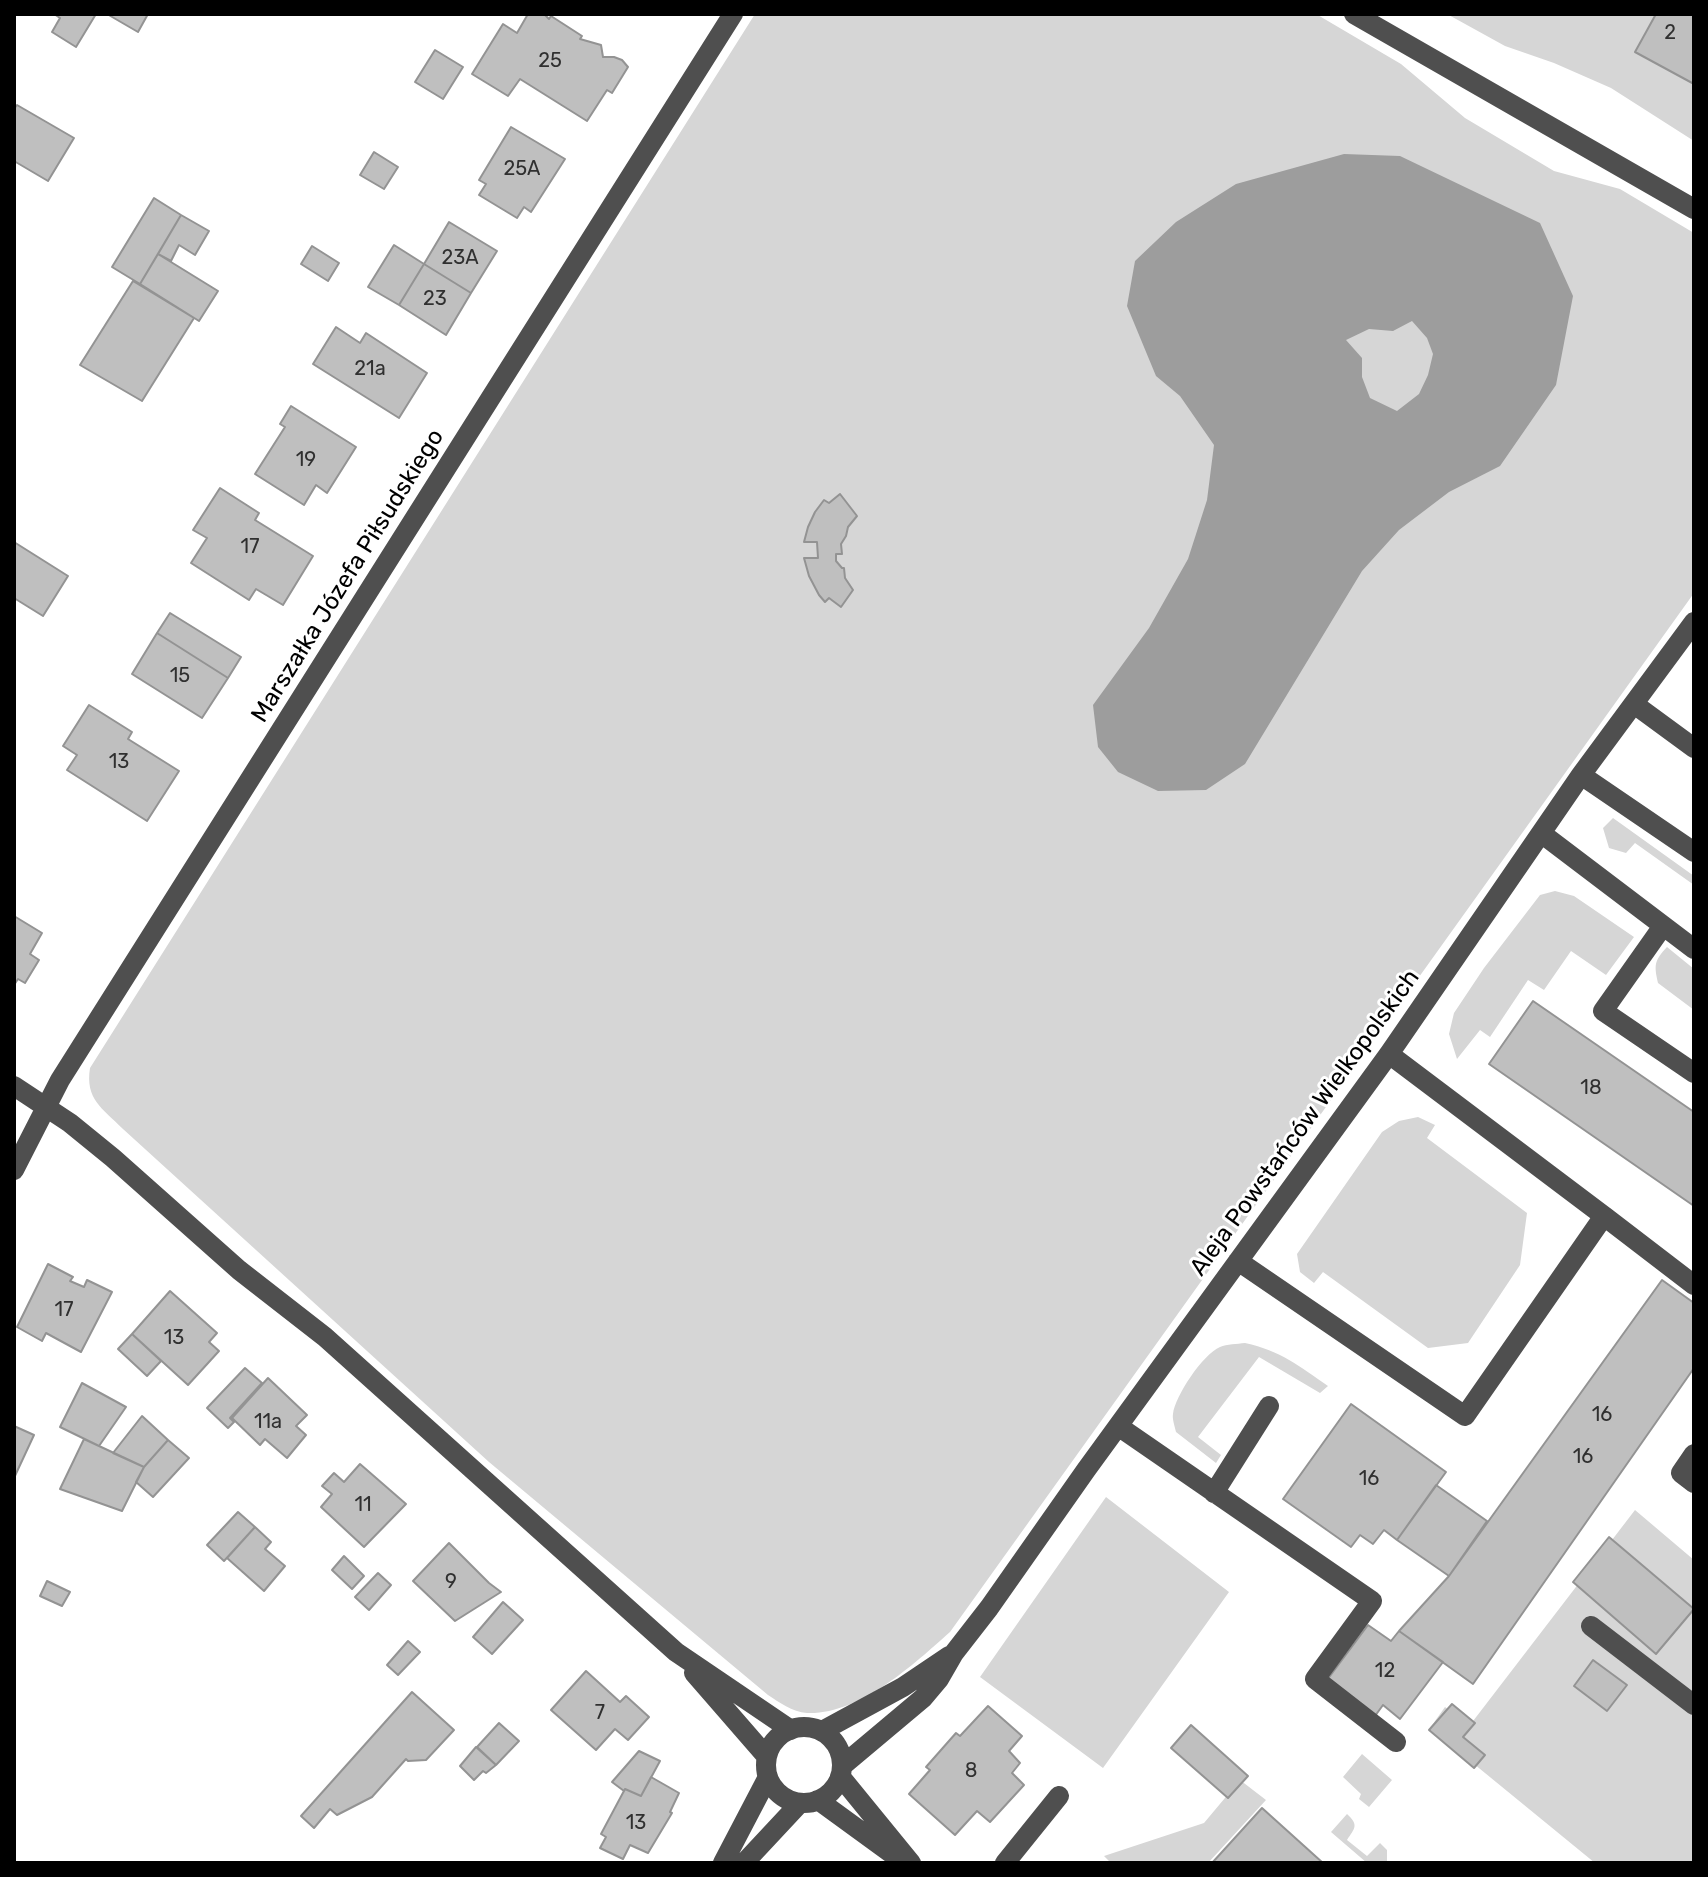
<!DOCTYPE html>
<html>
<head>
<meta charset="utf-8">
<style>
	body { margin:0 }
	#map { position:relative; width:1708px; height:1877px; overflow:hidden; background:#fff; font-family:Rubik,sans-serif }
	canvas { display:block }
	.frame { position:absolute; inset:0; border:16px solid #000; pointer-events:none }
</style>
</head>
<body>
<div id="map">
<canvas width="1708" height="1877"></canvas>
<div class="frame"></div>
</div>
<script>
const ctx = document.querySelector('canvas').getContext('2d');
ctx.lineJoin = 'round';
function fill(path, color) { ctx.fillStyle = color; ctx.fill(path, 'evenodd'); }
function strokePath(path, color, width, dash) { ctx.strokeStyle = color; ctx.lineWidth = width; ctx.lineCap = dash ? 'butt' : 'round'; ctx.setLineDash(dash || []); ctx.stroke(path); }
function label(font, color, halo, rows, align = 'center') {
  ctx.font = font + ' Rubik,sans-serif'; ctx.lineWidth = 6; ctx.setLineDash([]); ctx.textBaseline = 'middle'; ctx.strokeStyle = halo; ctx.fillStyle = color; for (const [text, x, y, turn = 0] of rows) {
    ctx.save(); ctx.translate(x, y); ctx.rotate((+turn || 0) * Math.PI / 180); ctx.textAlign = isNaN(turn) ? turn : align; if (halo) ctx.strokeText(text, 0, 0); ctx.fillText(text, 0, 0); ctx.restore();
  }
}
const green = new Path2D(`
	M755,14H1316L1401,64L1465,118L1554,171L1620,189L1694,233V593L950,1632C913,1665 859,1715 807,1713C792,1712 779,1702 768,1695L489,1462L123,1129C102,1108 85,1099 90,1068Z
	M1447,14H1694V141L1611,88L1554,63L1505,46Z
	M1613,818L1694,876V885L1635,843L1626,853L1609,848L1603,828Z
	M1555,891L1574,896L1634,937L1606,975L1571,951L1544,990L1528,980L1490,1037L1480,1030L1457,1059L1449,1034L1454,1013L1484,968L1540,895Z
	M1667,947L1694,969V1010L1658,983C1654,965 1654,961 1667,947Z
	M1418,1117L1435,1125L1427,1138L1527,1213L1520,1265L1468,1343L1428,1348L1323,1272L1314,1283L1300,1272L1297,1254L1382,1132L1399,1121Z
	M1245,1343C1281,1351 1299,1366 1328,1386L1320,1393L1259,1357L1198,1437L1221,1455L1216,1463L1176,1432C1175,1427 1172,1419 1173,1414C1175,1396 1203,1354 1220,1347C1227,1344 1237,1344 1245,1343Z
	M1106,1497L1229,1592L1103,1768L980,1677Z
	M1635,1510L1694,1560V1863H1595L1430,1728L1445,1707L1470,1725Z
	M1362,1754L1392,1780L1369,1807L1359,1799L1361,1794L1343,1777Z
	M1240,1780L1266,1800L1208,1863H1111L1104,1856L1204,1823Z
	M1347,1814C1359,1825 1355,1828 1347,1840L1367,1856L1380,1843L1387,1850V1863H1367L1331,1832Z`);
const water = new Path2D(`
	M1344,154L1400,156L1540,223L1573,296L1556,385L1500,466L1449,492L1399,530L1362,571L1245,764L1206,790L1158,791L1118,772L1098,747L1093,705L1149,628L1188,559L1207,500L1214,445L1180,396L1156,376L1127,306L1135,261L1176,222L1236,184ZM1412,321L1427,338L1433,354L1428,375L1419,394L1397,411L1370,398L1362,377V358L1346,340L1369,329L1393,331Z`);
const building = new Path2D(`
	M54,14H96L76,47L52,32L60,18Z
	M107,14H148L138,32Z
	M528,14H544L549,19L551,16L582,36L580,39L601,45L603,57H614L622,60L628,67L612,93L607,90L587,121L520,79L508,96L472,74L503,24L517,33Z
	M1656,14H1694V84L1635,52Z
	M435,50L463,67L443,99L415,82Z
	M17,105L74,138L48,181L14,161V109Z
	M511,127L565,159L531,212L524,207L517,218L479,195L486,184L479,180Z
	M374,152L398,167L384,189L360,175Z
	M154,198L181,215L140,284L112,267Z
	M181,215L209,231L195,255L179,245L171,261L158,254Z
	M449,222L497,251L471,293L424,264Z
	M394,245L424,264L399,305L368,287Z
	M312,246L339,263L328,281L301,264Z
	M158,254L218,291L199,321L140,284Z
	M424,264L471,293L446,335L399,305Z
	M133,281L194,318L142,401L80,365Z
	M336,327L360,343L366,333L427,373L399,418L313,364Z
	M291,406L356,447L327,493L316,485L304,505L255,474L285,427L280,424Z
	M220,488L259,513L255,520L313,556L283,605L256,589L249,600L191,563L207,538L193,530Z
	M840,494L857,516L848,527L846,536L841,544L842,554H836V561L842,568H844L845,578L853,590L841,607L829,598L825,602L819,595L809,576L804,558H818L817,542H804L808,527L815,512L824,500L829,503Z
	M14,542L68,576L43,616L14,598Z
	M170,613L241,657L228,678L157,633Z
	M157,633L228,678L202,718L132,674Z
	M89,705L132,732L128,739L179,771L147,821L67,770L77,755L63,746Z
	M14,916L42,933L30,954L39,960L25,983L18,979L14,985Z
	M1533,1001L1694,1112V1206L1489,1064Z
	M48,1264L73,1277L70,1281L84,1287L87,1280L112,1292L81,1352L46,1333L42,1341L17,1327Z
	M1662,1280L1694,1303V1368L1473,1684L1399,1631L1449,1576Z
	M170,1291L217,1333L209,1342L219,1351L188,1385L132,1334Z
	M132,1334L161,1361L147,1376L118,1349Z
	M245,1368L262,1383L230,1418L234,1422L228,1428L207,1408Z
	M268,1378L307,1415L296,1426L306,1435L287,1458L265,1439L260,1445L232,1418Z
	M82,1383L126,1407L99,1446L60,1427Z
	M1351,1404L1446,1472L1397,1540L1384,1530L1373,1544L1360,1535L1351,1547L1283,1499Z
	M142,1416L168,1440L144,1467L113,1453Z
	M14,1426L34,1435L14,1478Z
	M84,1439L144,1467L122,1511L60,1489Z
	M168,1440L189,1458L153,1497L136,1482L144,1467Z
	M360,1464L406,1504L364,1547L321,1507L332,1494L322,1486L334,1473L344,1482Z
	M1436,1485L1487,1521L1449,1576L1397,1540Z
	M238,1512L255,1527L224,1561L207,1545Z
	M255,1527L271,1542L265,1549L285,1566L264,1591L227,1558Z
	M1609,1537L1694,1609L1656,1654L1573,1582Z
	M449,1543L489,1583L501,1592L455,1621L413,1581Z
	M344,1556L364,1576L352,1589L332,1570Z
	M378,1573L391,1585L369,1610L355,1597Z
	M47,1581L70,1592L62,1606L40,1596Z
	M503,1602L523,1620L492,1654L473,1637Z
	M1368,1625L1391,1641L1399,1631L1443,1662L1400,1719L1383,1705L1375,1716L1327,1680Z
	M408,1641L420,1652L398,1675L387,1665Z
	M1593,1660L1627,1685L1607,1711L1574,1686Z
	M586,1671L620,1702L626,1696L649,1717L628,1740L615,1729L596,1750L551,1710Z
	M412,1692L454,1730L426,1760L408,1761L406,1759L372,1797L337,1815L330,1809L314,1828L301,1816Z
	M1452,1704L1475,1723L1463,1737L1485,1755L1474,1768L1429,1730Z
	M988,1706L1022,1736L1009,1751L1020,1763L1012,1773L1024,1785L990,1822L977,1811L955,1835L909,1794L930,1770L926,1767L956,1733L960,1736Z
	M499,1723L519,1741L496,1765L477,1747Z
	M1191,1725L1248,1776L1228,1798L1171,1748Z
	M476,1747L496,1765L486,1773L483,1771L474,1780L460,1766Z
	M639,1751L660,1761L641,1796L625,1789L624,1791L612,1782Z
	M651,1777L679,1793L670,1812L672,1813L648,1853L630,1845L623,1859L600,1848L606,1837L601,1834L625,1789L641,1796Z
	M1262,1808L1323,1863H1212Z`);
const minor = new Path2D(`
	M1354,14L1694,209
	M1634,704L1694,748
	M1581,775L1694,852
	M1541,833L1694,949
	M1663,926L1603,1011L1694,1073
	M14,1086L70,1123L113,1158L239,1270L325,1337L676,1652L791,1730
	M14,1170L60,1080L733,14
	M1604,1216L1694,1285
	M1238,1261L1465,1416L1604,1216L1389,1054
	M1118,1426L1372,1601L1315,1679L1396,1742
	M1694,1454L1681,1473L1694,1483
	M1214,1493L1269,1406
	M1591,1626L1694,1705
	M694,1673L767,1757
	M766 1765a38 38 0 1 1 76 0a38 38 0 1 1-76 0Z
	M822,1731L903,1687L949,1656
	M842,1766L923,1698L939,1679L954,1653L989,1608L1086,1470L1389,1054L1581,775L1694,622
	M840,1776L911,1863
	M818,1800L899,1859
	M723,1863L768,1777
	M744,1863L800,1803
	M1005,1863L1059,1796`);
const numberNames = [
	["2",1670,33],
	["25",550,61],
	["25A",522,169],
	["23A",460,258],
	["23",435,299],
	["21a",370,369],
	["19",306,460],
	["17",250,547],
	["15",180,676],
	["13",119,762],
	["18",1591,1088],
	["17",64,1310],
	["13",174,1338],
	["16",1602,1415],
	["11a",268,1422],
	["16",1583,1457],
	["16",1369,1479],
	["11",363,1505],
	["9",451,1582],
	["12",1385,1671],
	["7",600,1713],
	["8",971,1771],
	["13",636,1823]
];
const streetNames = [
	["Marszałka Józefa Piłsudskiego",348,576,-58],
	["Aleja Powstańców Wielkopolskich",1305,1123,-54]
];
fill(green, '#d6d6d6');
fill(water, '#9d9d9d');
fill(building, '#bfbfbf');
strokePath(building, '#939393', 2);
strokePath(minor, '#4f4f4f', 20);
label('20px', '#303030', null, numberNames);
label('24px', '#000', '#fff', streetNames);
</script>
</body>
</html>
